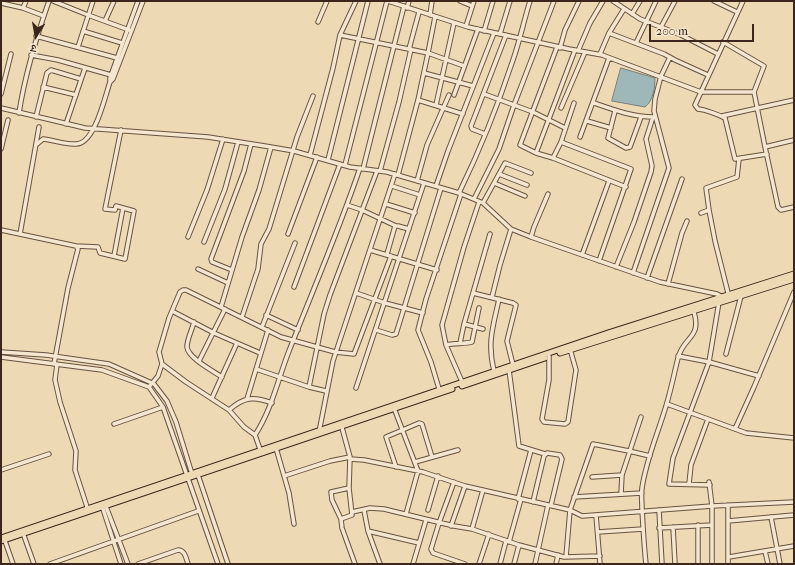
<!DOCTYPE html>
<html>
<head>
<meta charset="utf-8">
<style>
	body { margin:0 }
	#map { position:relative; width:795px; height:565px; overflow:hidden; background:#eed9b5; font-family:"IM FELL French Canon","Noto Serif Devanagari",serif }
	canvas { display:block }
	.frame { position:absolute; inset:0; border:2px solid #3c261b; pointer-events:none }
	.north { position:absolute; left:16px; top:16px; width:40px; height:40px; -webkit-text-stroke:3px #f4e6cf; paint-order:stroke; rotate:191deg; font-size:11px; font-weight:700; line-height:16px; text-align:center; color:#3c261b }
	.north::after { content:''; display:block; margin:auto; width:14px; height:18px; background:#3c261b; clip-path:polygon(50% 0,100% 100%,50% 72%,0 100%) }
	.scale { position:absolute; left:649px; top:24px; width:105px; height:18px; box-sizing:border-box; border:2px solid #3c261b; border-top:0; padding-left:5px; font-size:12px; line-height:14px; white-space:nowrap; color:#3c261b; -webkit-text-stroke:3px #f4e6cf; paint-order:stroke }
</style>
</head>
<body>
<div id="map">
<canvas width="795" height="565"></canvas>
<div class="frame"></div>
<div class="north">उ</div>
<div class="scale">200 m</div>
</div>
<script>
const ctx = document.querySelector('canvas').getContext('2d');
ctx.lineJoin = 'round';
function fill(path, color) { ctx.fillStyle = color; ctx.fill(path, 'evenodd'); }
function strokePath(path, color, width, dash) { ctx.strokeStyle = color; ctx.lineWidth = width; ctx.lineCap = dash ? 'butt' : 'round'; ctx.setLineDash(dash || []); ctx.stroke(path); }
const water = new Path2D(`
	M621,68L655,78C655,88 653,101 645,107L612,101Z`);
const minor = new Path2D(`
	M53,1L88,15L129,30
	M388,1L468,27L569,49L602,55L701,92L743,1
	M460,1L472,6
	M613,1L640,19L681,35L718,54
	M714,1L737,12
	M1,3L23,8L44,16
	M23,8L26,1
	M407,8L409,1
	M632,14L640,1
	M430,15L432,1
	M105,21L114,1
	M318,22L327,1
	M466,26L474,1
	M661,27L675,1
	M83,31L122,43
	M484,31L493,1
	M609,33L624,9
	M500,34L510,1
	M340,35L428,53L435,17
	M36,36L117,58
	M723,42L764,66L754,92L765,147
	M636,43L656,1
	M78,47L93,1
	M557,47L520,145L536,153L553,158L626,187
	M560,48L565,30L579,1
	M409,49L419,12
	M578,51L590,23L603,1
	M600,54L609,33L664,54L675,60L708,75
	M31,55L58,60L111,75
	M424,73L473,86
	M110,82L113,79L143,1
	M43,87L76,95
	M754,92H701L695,105L698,109C706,110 719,115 725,118L735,159L767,154
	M1,94L11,54
	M484,94L533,112L565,128
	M454,95L478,29
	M418,100L463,114
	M594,103C614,110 633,117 654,117
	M436,105L454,23
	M1,108L85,128L208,137L271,147L294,151L350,167L387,172L459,193L483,203L511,229L531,237L660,282L717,294L724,298
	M561,108L585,52
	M615,111L608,138L626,148L630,147L641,117
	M19,113C25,74 36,38 49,1
	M722,116L794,100
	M36,117L47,73L51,70L81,79
	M587,121L611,128
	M66,124L85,68
	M485,134L472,129L471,126L506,35
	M580,137L609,58
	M794,140L765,147L778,207L781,210L794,207
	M561,142L631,169L599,261
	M36,145L43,139C53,140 67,145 76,144C95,144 105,96 110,82V78L138,1
	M1,149L8,120
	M536,153L575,50
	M310,155L333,68L340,35L356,1
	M553,158L561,142L574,103
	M328,160L368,1
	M345,165L387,1
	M363,169L404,6
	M380,171L399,102L411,49
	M499,174L527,185
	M398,175L418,100L428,53L464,66
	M417,181L427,145L449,95
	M494,183L525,196
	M392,186L420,195
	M436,186L448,151L494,33
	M459,193C480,150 498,105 513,60C520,40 524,20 530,1
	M474,199L499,149L514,105L554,1
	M483,203L505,163L531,173
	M386,204L415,213
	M347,205L362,210L396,226
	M709,210L715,241L729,297
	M701,213L709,210L706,188L737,177L739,159
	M1,230L76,246L78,249L68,288L54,364
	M20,234L39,127
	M288,234L317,157
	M188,237L207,190L223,139
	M531,237L534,227L548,194
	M204,242L225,189L238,142
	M76,246L98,247L100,253L125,259L134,211L116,206L115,210L105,209L121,130
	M370,250L437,270
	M387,254L395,226H398L409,229
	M582,255L609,181
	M114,256L123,208
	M616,267L634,222L651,172L652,166L646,139L653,117
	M198,269L228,283
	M232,270L212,262L211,259L244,171L251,144
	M633,273L669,168L654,111L655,99L661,76L670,57
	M647,278L682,179
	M668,284L682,233L687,221
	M294,287L340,164
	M356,293L385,303L423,313
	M473,293L513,303L516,305L507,341L513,365
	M492,297L500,265L511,229
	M221,307L242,237L259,190L271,147
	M172,311L214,333L260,353
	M266,315L298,330
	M242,317L258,269L261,244L269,229L297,137L313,96
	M194,322C192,330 187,339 187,347C188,358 213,371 222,377
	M464,324L490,234
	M262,327L295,243
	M376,330L392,335L396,334L441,188
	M460,343L464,324L483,329
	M446,345C454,343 466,344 472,342L479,308
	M1,352L46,355L109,364L154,384L167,401L176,422L192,474
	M726,354L741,296
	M549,356V380L542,419L544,422L565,424L568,422L576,370L570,349
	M678,356L709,362L759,376
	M1,357L102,370L149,387L163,407L218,564
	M199,361L225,309
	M57,364L55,380L60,402L76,451L75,470L88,510
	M162,364L159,352L169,318L180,292L183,290H186L281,337L335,352L354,354L391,256
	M256,369L309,387L326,391
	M509,370L519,446L545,454
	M494,371C487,342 493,327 499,299
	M463,384L446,345L442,325L464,247L479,202
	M149,387L158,376L162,364L186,382L229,410
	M309,387L324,314L330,295L377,171
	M356,388L424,183
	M440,392L431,362L418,330L426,299L461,194
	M212,398L237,343
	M247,399L268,330
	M667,404L746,433L794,438
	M394,408L418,471L406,514
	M114,424L163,407
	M341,424L350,457L349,488
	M735,429L754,387L794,292
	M319,432L333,361L395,174
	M255,435L244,427L229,410C244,397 253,396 272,403
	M276,448L289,493L294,524
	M261,452L255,435C272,409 278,379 289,351C313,290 339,230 360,168
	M350,459L364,460L423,472L465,486L570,510L582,516L712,506V564
	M415,462L458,450
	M396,467L386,437L419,423L422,424L432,457
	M1,470L49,454
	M198,475L228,564
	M284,476L330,461L350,457
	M592,477L622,475
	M454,482L439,523L431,549L433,553L465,564
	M709,482L712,506L794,502
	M689,484L691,465L708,419
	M710,485L669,484L673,458L709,362L719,302
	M349,488L352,515L341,519L332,500L331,492Z
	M621,494L622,475L641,417
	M574,497L642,493
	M518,499L531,450
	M533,502L544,456L547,453L560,455L562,459L551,505
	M105,504L128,564
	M728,505V564
	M102,506L121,564
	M364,510L368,531L380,564
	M428,510L438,476
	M659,510L662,564
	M352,512L370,508L384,509L454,526L472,529L519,545L564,557L600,556
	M596,515L600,564
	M771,517L780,564
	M341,519L342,528L355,564
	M728,521L794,515
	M451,526L465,486
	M673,527L675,564
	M659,528L712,525
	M472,529L483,490
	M368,531L419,543
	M598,532L643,529
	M23,533L34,564
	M4,538L13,564
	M509,542L521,499
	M765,551L768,564
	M566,557L570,510L593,444L629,451L650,456
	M729,557L794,546
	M50,564L198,511
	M138,564L178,550C185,550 186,558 188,564
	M413,564L426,520
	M479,564L489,534
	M500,564L506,541
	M514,564L519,545
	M535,564L548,505
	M556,564L558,555
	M646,564C644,546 643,527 642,509C642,502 641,495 642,488C646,460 658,433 666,406C671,390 674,374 678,358C684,335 703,339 693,309
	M698,564V525`);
const highway = new Path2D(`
	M560,353L794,279
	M462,386L545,358
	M1,538L608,333L794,274
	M1,541L452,389`);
fill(water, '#9eb7b8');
strokePath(water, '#777d79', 1);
strokePath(minor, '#685342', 5.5);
strokePath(highway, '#3c261b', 7);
strokePath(minor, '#f4e6cf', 3.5);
strokePath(highway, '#eed9b5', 5);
</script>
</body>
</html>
